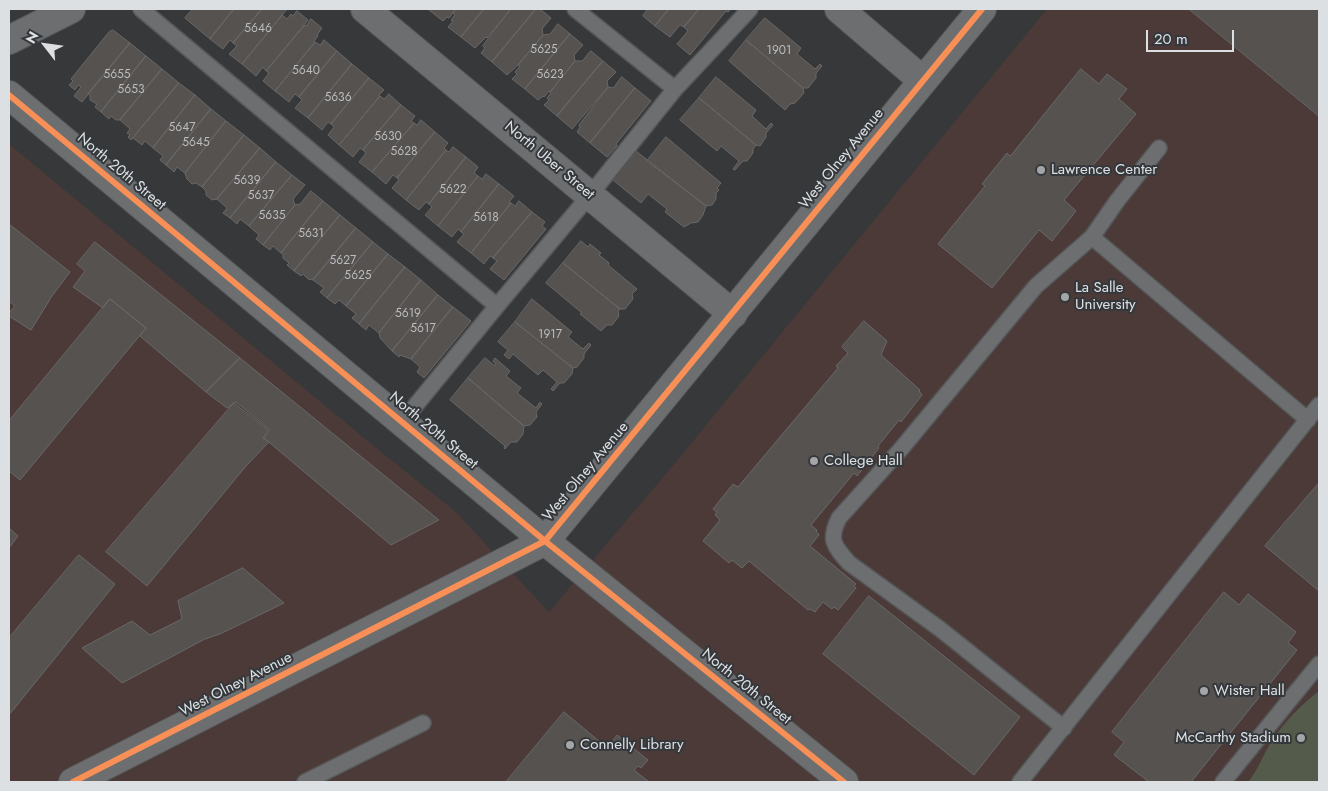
<!DOCTYPE html>
<html>
<head>
<meta charset="utf-8">
<style>
	body { margin:0 }
	#map { position:relative; width:1328px; height:791px; overflow:hidden; background:#36383a; font-family:Jost,sans-serif }
	canvas { display:block }
	.frame { position:absolute; inset:0; border:10px solid #dde0e2; pointer-events:none }
	.north { position:absolute; left:20px; top:20px; width:50px; height:50px; -webkit-text-stroke:4px #34383c; paint-order:stroke; rotate:300deg; font-size:14px; font-weight:700; line-height:20px; text-align:center; color:#dde0e2 }
	.north::after { content:''; display:block; margin:auto; width:18px; height:22px; background:#dde0e2; clip-path:polygon(50% 0,100% 100%,50% 72%,0 100%) }
	.scale { position:absolute; left:1146px; top:30px; width:88px; height:22px; box-sizing:border-box; border:2px solid #dde0e2; border-top:0; padding-left:6px; font-size:15px; line-height:18px; white-space:nowrap; color:#dde0e2; -webkit-text-stroke:4px #34383c; paint-order:stroke }
</style>
</head>
<body>
<div id="map">
<canvas width="1328" height="791"></canvas>
<div class="frame"></div>
<div class="north">N</div>
<div class="scale">20 m</div>
</div>
<script>
const ctx = document.querySelector('canvas').getContext('2d');
ctx.lineJoin = 'round';
function fill(path, color) { ctx.fillStyle = color; ctx.fill(path, 'evenodd'); }
function strokePath(path, color, width, dash) { ctx.strokeStyle = color; ctx.lineWidth = width; ctx.lineCap = dash ? 'butt' : 'round'; ctx.setLineDash(dash || []); ctx.stroke(path); }
function label(font, color, halo, rows, align = 'center') {
  ctx.font = font + ' Jost,sans-serif'; ctx.lineWidth = 4; ctx.setLineDash([]); ctx.textBaseline = 'middle'; ctx.strokeStyle = halo; ctx.fillStyle = color; for (const [text, x, y, turn = 0] of rows) {
    ctx.save(); ctx.translate(x, y); ctx.rotate((+turn || 0) * Math.PI / 180); ctx.textAlign = isNaN(turn) ? turn : align; if (halo) ctx.strokeText(text, 0, 0); ctx.fillText(text, 0, 0); ctx.restore();
  }
}
const education = new Path2D(`
	M1047,9H1319V782H9V144L380,451L456,512L549,612L675,463Z`);
const green = new Path2D(`
	M1319,691V782H1248C1258,770 1263,755 1271,742C1284,722 1301,705 1319,691Z`);
const building = new Path2D(`
	M193,9H234L210,39L185,18Z
	M234,9H262L233,43L230,40L223,49L210,39Z
	M262,9H287L242,64L229,54L237,46L233,43Z
	M430,9H456L449,18L447,17L443,21L429,10Z
	M456,9H484L461,37L448,27L453,21L451,20L455,15L453,13Z
	M484,9H511L487,38L486,37L475,48L461,37Z
	M511,9H536L492,62L481,53L485,48L483,46Z
	M536,9H540L551,18L542,29L543,35L518,65L507,75L492,62Z
	M648,9H669L655,26L643,16Z
	M669,9H699L684,27L680,25L670,37L655,26Z
	M699,9H731L728,12L726,11L690,55L677,44L688,31L684,27Z
	M1189,9H1319V116Z
	M297,11L308,20L266,71L263,67L256,76L242,64L282,15L287,19L291,14L293,16Z
	M765,18L801,48L797,54L815,69L820,64L822,66L816,73V78L808,88H803L746,40Z
	M311,19L322,28L317,35L318,36L314,41L315,42L275,91L263,81L269,73L266,71L305,25L306,26Z
	M558,24L570,34L525,89L512,79L517,74L515,72L520,66L518,65L543,35L550,34Z
	M113,30L130,43L82,102L74,96L81,87L78,85L75,90L69,85L73,81L71,79L109,32Z
	M570,34L583,45L574,55L575,61L550,92L549,91L544,97L543,96L538,100L525,89Z
	M324,40L337,51L299,97L295,94L289,102L275,91L315,42L320,45Z
	M746,40L803,88L804,93L795,103L790,104L785,110L729,61Z
	M130,43L146,56L101,112L95,107L97,104L90,100V95L88,94Z
	M337,51L352,64L308,118L295,108L302,100L299,97Z
	M591,51L603,61L557,116L544,105L549,100L547,98L551,93L550,92L575,61H582Z
	M146,56L162,69L120,120H116L111,116L109,119L101,112Z
	M603,61L616,72L607,81L608,87L572,129L557,116Z
	M352,64L369,78L331,124L328,122L322,130L308,118Z
	M162,69L179,83L131,140L128,137L130,135L127,133L130,129L120,120Z
	M1081,69L1099,84L1107,74L1127,89L1119,99L1136,114L1064,200L1076,211L1052,241L1039,230L992,288L938,244L985,186L982,184L1007,153L1010,156Z
	M622,77L635,88L590,143L577,132L580,127L579,125L608,87L613,88Z
	M716,77L756,110L752,116L766,129L771,123L773,125L766,133V137L760,146L756,145L699,98Z
	M369,78L384,90L379,95L380,96L339,145L328,135L334,127L331,124Z
	M179,83L195,95L153,148L145,141L142,145L133,138Z
	M635,88L651,101L616,144L617,146L607,157L590,143Z
	M389,94L401,105L363,150L360,148L353,157L339,145L380,96L384,99Z
	M195,95L211,109L166,165L160,160L163,156L153,148Z
	M699,98L756,145L753,149V153L747,161H743L735,170L733,169L739,161L721,146L717,151L680,120Z
	M401,105L415,116L411,121L414,123L372,172L359,162L366,153L363,150Z
	M211,109L226,121L185,173L177,167L174,172L166,165Z
	M421,120L435,132L397,178L393,175L386,184L372,172L414,123L417,125Z
	M226,121L244,135L202,187L196,183L192,184L187,179L185,173Z
	M435,132L448,143L444,148L446,150L406,200L392,188L399,180L397,178Z
	M244,135L260,148L217,199L212,200L206,195V191L202,187Z
	M666,137L721,183L717,188L719,190L716,193V199L712,205L706,206L647,161Z
	M453,147L466,157L429,204L426,202L419,210L406,200L446,150L449,152Z
	M260,148L276,162L230,218L223,213L227,208L217,199Z
	M636,151L706,206L703,215L698,222L691,223L684,227L665,212L667,209L648,194L641,203L613,180Z
	M466,157L478,167L474,173L478,176L438,226L425,215L432,207L429,204Z
	M276,162L292,175L249,226L240,219L237,224L230,218Z
	M486,174L499,184L461,232L458,229L452,237L438,226L478,176L482,179Z
	M292,175L305,185L293,199L295,205L263,245L256,239L259,235L249,226Z
	M499,184L514,196L509,202L511,203L471,253L457,242L464,234L461,232Z
	M311,191L323,201L281,253L273,246L270,250L263,245L295,205L300,204Z
	M323,201L340,215L294,271L287,265L289,263L283,258V254L281,253Z
	M519,201L532,212L493,258L490,256L484,264L471,253L511,203L515,206Z
	M532,212L545,222L542,226L546,229L504,280L490,269L497,261L493,258Z
	M340,215L356,228L313,280L308,279L303,274L301,276L294,271Z
	M9,224L70,272L52,296L31,330L9,316V313L15,306L9,301Z
	M356,228L373,242L327,298L320,292L324,288L313,280Z
	M581,241L588,247L590,244L601,253L599,255L609,263L608,265L637,289L632,294L633,299L625,309H620L563,263Z
	M95,242L240,358L206,392L140,336L146,328L110,299L103,308L73,287L85,271L77,264Z
	M373,242L388,254L346,306L339,300L335,304L327,298Z
	M388,254L405,267L359,324L352,318L356,314L346,306Z
	M563,263L620,309L618,311L619,316L612,325H607L601,331L580,314L582,313L546,283Z
	M405,267L421,280L379,333L369,325L366,330L359,324Z
	M421,280L438,295L392,351L380,338L379,333Z
	M438,295L453,307L411,359L400,355L399,357L392,351Z
	M110,299L146,328L20,480L9,471V421Z
	M532,299L572,332L568,337L583,349L589,343L591,345L584,354V358L577,367L573,368L515,322Z
	M453,307L471,321L424,378L417,372L420,367L411,359Z
	M864,321L887,341L881,355L920,390L919,391L922,395L901,422L899,420L878,446L879,448L857,476L854,473L811,525L817,530L816,531L819,535L810,546L856,584L854,586L856,588L838,610L834,607L832,609L823,602L815,612L810,609L808,610L749,561L742,568L732,560L729,563L703,541L720,520L715,515L717,512L713,509L733,484L738,487L838,368L836,366L848,353L842,347Z
	M515,322L573,368L572,374L564,383H560L553,391L551,389L557,382L543,370L538,375L513,354L509,359L504,355L508,350L498,342Z
	M240,358L439,520L391,545L264,438L270,430L236,402L227,408L206,392Z
	M485,358L495,366L496,364L493,361L495,358L510,371L506,376L521,388L517,393L536,408L540,402L542,404L536,412L537,417L530,425L524,426L468,378Z
	M468,378L524,426L523,434L517,442H511L505,449L504,447L505,446L450,400Z
	M234,403L268,430L263,438L269,442L246,466L147,586L106,552Z
	M1319,483V591L1265,546Z
	M9,528L18,536L9,548Z
	M79,555L115,584L9,715V638Z
	M243,568L284,603L220,634L205,639L122,683L82,648L132,621L150,635L182,619L178,601Z
	M1224,592L1239,605L1248,594L1296,632L1288,643L1297,650L1191,782H1149L1114,755L1124,742L1112,732Z
	M869,596L1020,717L974,775L823,654Z
	M564,712L611,751L615,747L611,743L617,735L648,760L641,768L638,766L634,770L649,782H506Z`);
const service = new Path2D(`
	M141,9L497,306L590,195L675,89L575,9
	M675,89L750,9
	M1092,237L1117,201L1159,148
	M402,422L497,306
	M1064,728L940,629L849,563C834,546 828,540 839,518L901,449L1036,286L1092,237L1308,420
	M305,782L423,723
	M1020,782L1319,405
	M1223,782L1319,664`);
const minor = new Path2D(`
	M365,9L733,314
	M839,9L922,80
	M9,40L71,9`);
const tertiary = new Path2D(`
	M9,95L545,541L844,782
	M73,782L545,541L982,9`);
const cycleway = new Path2D(`
	M9,95L545,541L844,782
	M73,782L545,541L982,9`);
const markers = [
	[1041,170,5,"#a3a5a7"],
	[1065,297,5,"#a3a5a7"],
	[814,461,5,"#a3a5a7"],
	[1204,691,5,"#a3a5a7"],
	[1301,738,5,"#a3a5a7"],
	[570,745,5,"#a3a5a7"]
];
const numberNames = [
	["5646",258,29],
	["5625",544,50],
	["1901",779,51],
	["5640",306,71],
	["5655",117,75],
	["5623",550,75],
	["5653",131,90],
	["5636",338,98],
	["5647",182,128],
	["5630",388,137],
	["5645",196,143],
	["5628",404,152],
	["5639",247,181],
	["5622",453,190],
	["5637",261,196],
	["5635",272,216],
	["5618",486,218],
	["5631",311,234],
	["5627",343,261],
	["5625",358,276],
	["5619",408,314],
	["5617",423,329],
	["1917",550,335]
];
const streetNames = [
	["West Olney Avenue",842,159,-51],
	["North Uber Street",549,161,40],
	["North 20th Street",121,172,40],
	["North 20th Street",433,431,40],
	["West Olney Avenue",586,472,-50],
	["West Olney Avenue",236,685,-27],
	["North 20th Street",746,687,39]
];
const poiNames = [
	["Lawrence Center",1051,170],
	["La Salle",1075,288],
	["University",1075,305],
	["College Hall",824,461],
	["Wister Hall",1214,691],
	["McCarthy Stadium",1291,738,"right"],
	["Connelly Library",580,745]
];
fill(education, '#4b3a37');
fill(green, '#545b4a');
fill(building, '#555250');
strokePath(building, '#696869', 1);
strokePath(service, '#545658', 18);
strokePath(minor, '#545658', 30);
strokePath(tertiary, '#545658', 30);
strokePath(service, '#6c6e6f', 15);
strokePath(minor, '#6c6e6f', 28);
strokePath(tertiary, '#6c6e6f', 28);
strokePath(cycleway, '#f78f57', 6);
for (const [x, y, r, color] of markers) { const dot = new Path2D(); dot.arc(x, y, r, 0, 2 * Math.PI); ctx.fillStyle = color; ctx.fill(dot); strokePath(dot, '#34383c', 2); }
label('12px', '#bbbcbe', null, numberNames);
label('15px', '#dde0e2', '#34383c', streetNames);
label('15px', '#dde0e2', '#34383c', poiNames, 'left');
</script>
</body>
</html>
